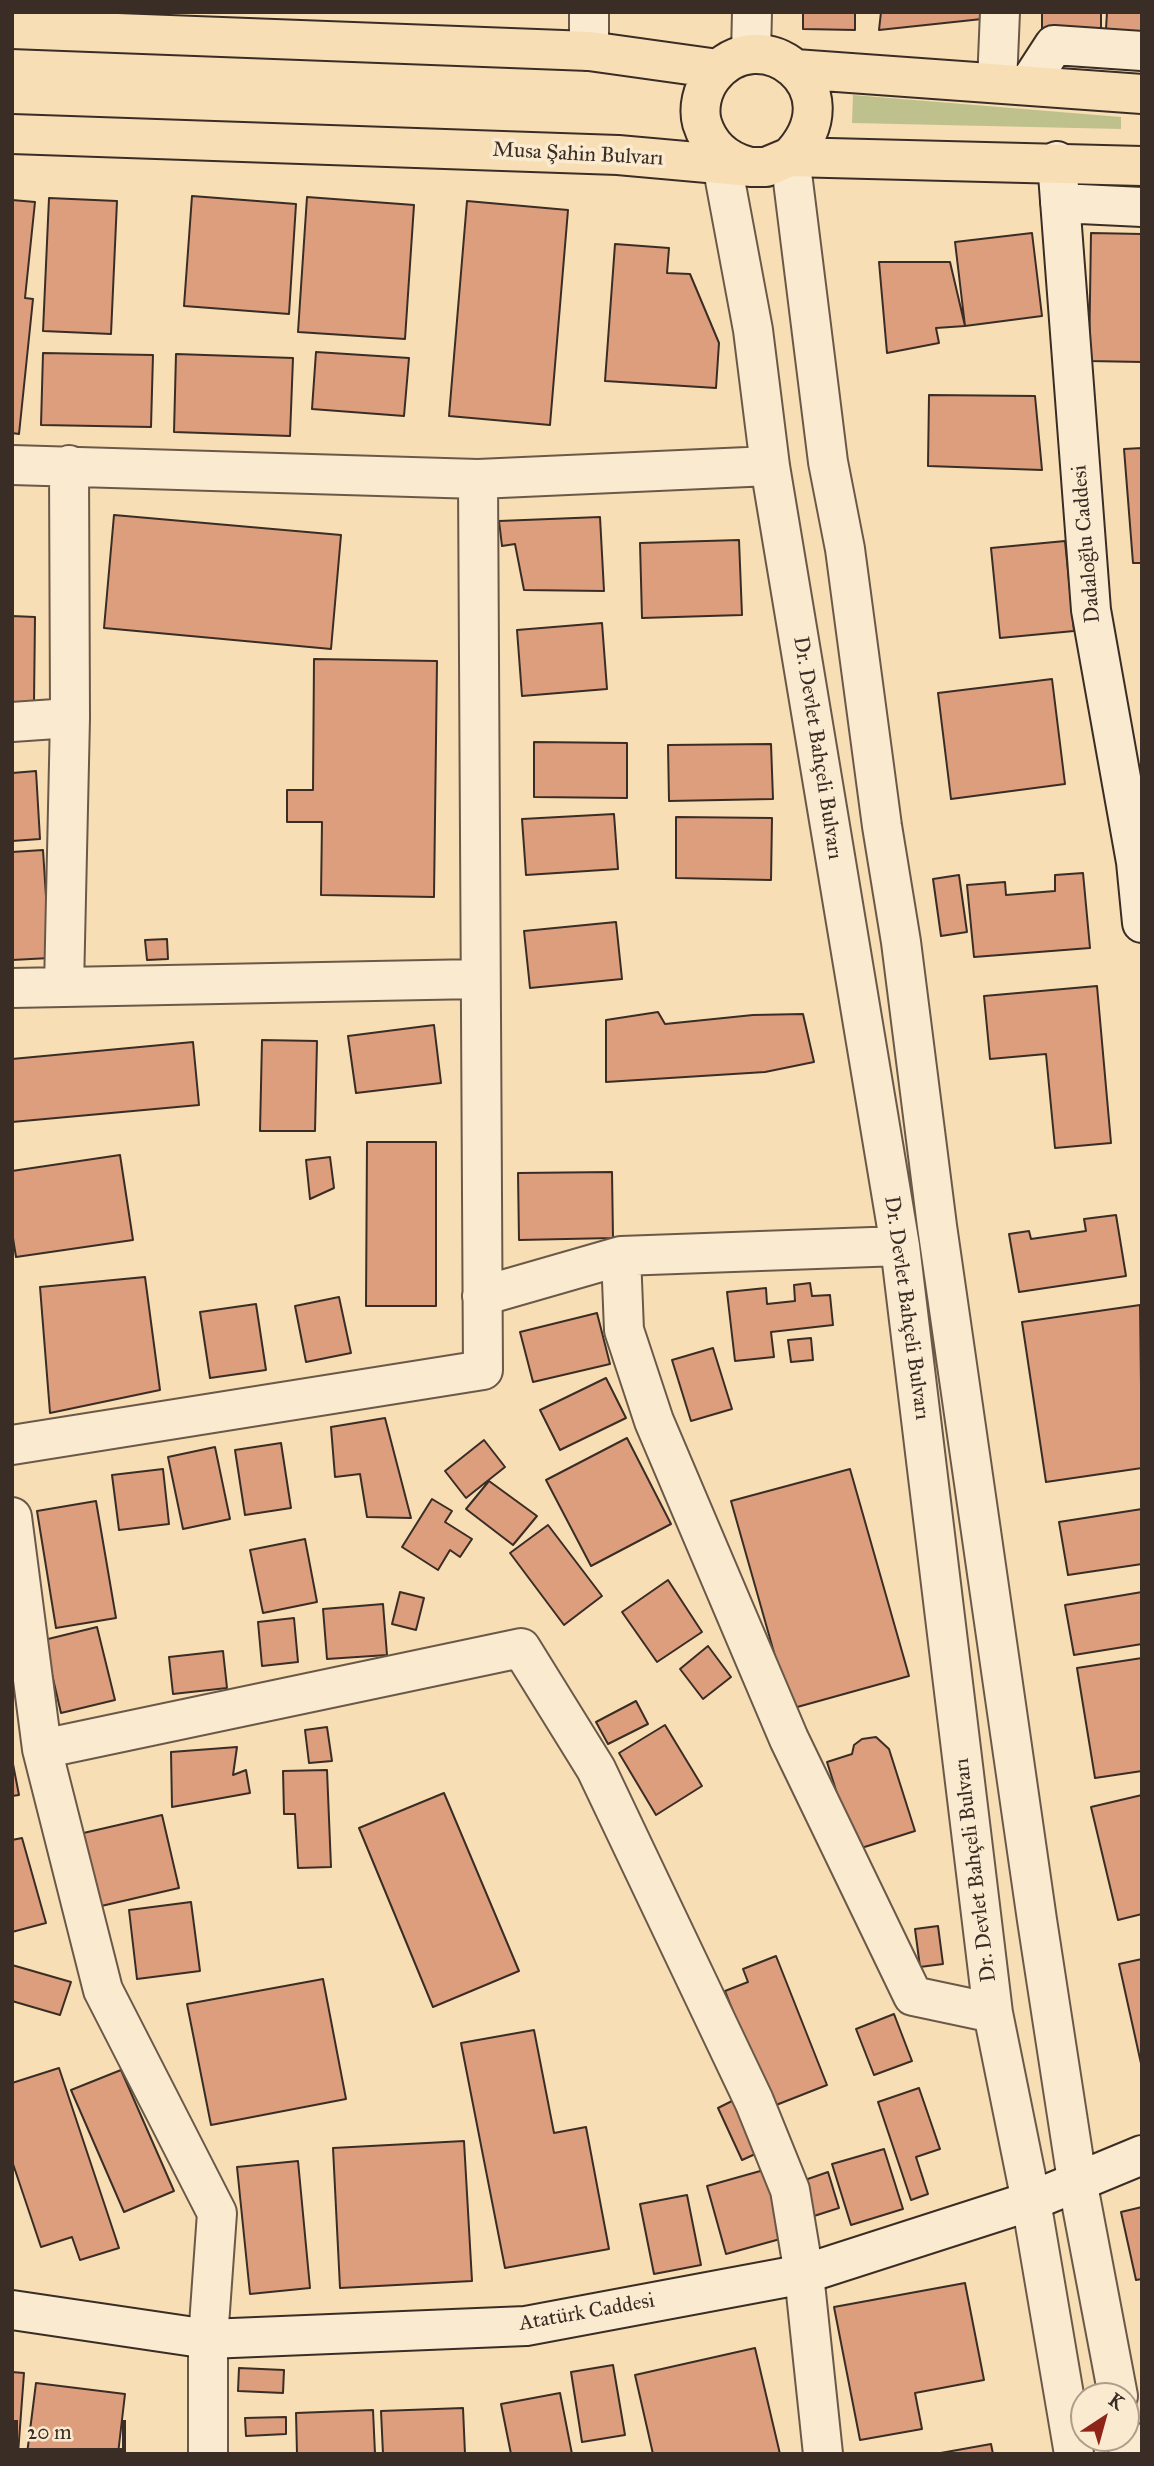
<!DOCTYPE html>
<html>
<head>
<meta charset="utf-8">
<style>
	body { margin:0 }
	#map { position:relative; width:1154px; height:2466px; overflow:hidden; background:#f8deb5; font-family:"IM FELL Great Primer",serif }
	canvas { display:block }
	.frame { position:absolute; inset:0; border:14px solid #3a2d25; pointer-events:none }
	.north { position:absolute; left:1070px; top:2382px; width:70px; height:70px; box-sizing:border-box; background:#faeacf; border:2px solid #ad9e8b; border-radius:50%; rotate:36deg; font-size:19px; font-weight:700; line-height:28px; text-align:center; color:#3a2d25 }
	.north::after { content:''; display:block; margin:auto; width:24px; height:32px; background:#8f2418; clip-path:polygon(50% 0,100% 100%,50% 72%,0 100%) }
	.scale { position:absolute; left:14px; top:2420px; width:112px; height:32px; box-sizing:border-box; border:4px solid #3a2d25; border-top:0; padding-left:9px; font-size:21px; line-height:24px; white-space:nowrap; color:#3a2d25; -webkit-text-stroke:5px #faeacf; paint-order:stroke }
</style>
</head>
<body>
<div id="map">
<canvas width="1154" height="2466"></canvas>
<div class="frame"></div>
<div class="north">K</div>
<div class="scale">20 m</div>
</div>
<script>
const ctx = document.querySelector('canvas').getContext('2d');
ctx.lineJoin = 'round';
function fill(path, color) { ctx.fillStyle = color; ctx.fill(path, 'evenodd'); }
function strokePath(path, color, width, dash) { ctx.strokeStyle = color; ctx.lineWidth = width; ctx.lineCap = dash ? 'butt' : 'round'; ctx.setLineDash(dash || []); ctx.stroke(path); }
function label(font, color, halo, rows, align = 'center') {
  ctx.font = font + ' "IM FELL Great Primer",serif'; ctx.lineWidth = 7; ctx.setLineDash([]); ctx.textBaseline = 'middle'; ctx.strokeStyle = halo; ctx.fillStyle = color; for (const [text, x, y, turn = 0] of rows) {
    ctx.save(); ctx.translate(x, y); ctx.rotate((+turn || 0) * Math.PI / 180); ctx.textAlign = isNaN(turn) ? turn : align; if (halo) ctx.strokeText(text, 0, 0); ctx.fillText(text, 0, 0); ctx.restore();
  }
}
const green = new Path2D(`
	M853,95L1121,117V129L852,123Z`);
const building = new Path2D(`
	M803,12H855V30L803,29Z
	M881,12H981L982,19L879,30Z
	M1042,12H1101V29H1042Z
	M1107,12H1142V32L1106,29Z
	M192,196L296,204L289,314L184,306Z
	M307,197L414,205L405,339L298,332Z
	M49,198L117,201L111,334L43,331Z
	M12,200L35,202L25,298L33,299L19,434L12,433Z
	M467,201L568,210L550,425L449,416Z
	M1032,233L1042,316L965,326L955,242Z
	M1091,233L1142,234V362L1089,361Z
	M615,244L669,248L667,273L690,274L719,343L716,388L605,381Z
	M879,262H950L965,326L936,328L939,343L887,353Z
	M316,352L409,358L404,416L312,409Z
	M43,353L153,355L151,427L41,425Z
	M176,354L293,358L290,436L174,432Z
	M929,395L1035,396L1042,470L928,466Z
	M1142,448V563H1133L1124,449Z
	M114,515L341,535L331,649L104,628Z
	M600,517L604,591L524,590L515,544L502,546L499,521Z
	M739,540L742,615L642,618L640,543Z
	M1065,541L1074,631L1000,638L991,548Z
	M12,616L35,617L34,703H12Z
	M602,623L607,689L522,696L517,630Z
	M314,659L437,661L434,897L321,895L322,822H287V790H313Z
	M1052,679L1065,784L951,799L938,693Z
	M534,742L627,743V798L534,797Z
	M771,744L773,799L669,801L668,745Z
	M36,771L40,839L12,841V773Z
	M614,814L618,869L526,875L522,819Z
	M676,817L772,818L771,880L676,878Z
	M43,850L50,958L12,960V852Z
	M1083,873L1090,948L974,957L967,885L1005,882L1006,895L1055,891V875Z
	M959,875L967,932L941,936L933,879Z
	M616,922L622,979L530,988L524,931Z
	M167,939L168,959L147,960L145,940Z
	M1097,986L1111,1143L1055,1148L1046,1054L990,1059L984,996Z
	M658,1012L665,1024L753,1015L803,1014L814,1062L765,1072L606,1082V1020Z
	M434,1025L441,1083L356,1093L348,1036Z
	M262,1040L317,1041L315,1131H260Z
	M193,1042L199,1105L12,1122V1059Z
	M367,1142H436V1306H366Z
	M120,1155L133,1240L16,1257L12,1232V1171Z
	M330,1157L334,1188L310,1199L306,1160Z
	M612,1172L613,1238L519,1240L518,1173Z
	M1116,1215L1126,1276L1019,1292L1009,1234L1029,1231L1031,1239L1086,1231L1084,1219Z
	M145,1277L160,1390L50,1413L40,1287Z
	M810,1283L812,1296L830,1295L833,1325L771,1332L774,1357L735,1361L727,1292L766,1288L767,1304L795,1301L794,1285Z
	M339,1297L351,1353L306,1362L295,1306Z
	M256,1304L266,1370L210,1378L200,1312Z
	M1140,1305L1142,1468L1046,1482L1022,1322Z
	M597,1313L610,1364L533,1382L520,1332Z
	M811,1338L813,1360L791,1362L788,1340Z
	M713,1348L732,1409L691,1421L672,1360Z
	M606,1378L626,1418L560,1450L540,1410Z
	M385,1418L411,1518L367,1517L360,1474L335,1477L331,1427Z
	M627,1438L671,1524L591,1566L546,1480Z
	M484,1440L505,1467L466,1498L445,1471Z
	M281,1443L291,1508L245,1515L235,1450Z
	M215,1447L230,1519L183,1529L168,1457Z
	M163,1469L169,1524L119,1530L112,1475Z
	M850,1469L909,1676L790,1709L731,1501Z
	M489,1481L537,1516L513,1545L466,1509Z
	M432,1499L452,1511L445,1522L472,1539L460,1557L450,1550L438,1570L402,1547Z
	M96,1501L116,1618L56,1628L37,1511Z
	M1142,1509V1564L1068,1575L1059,1522Z
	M548,1525L602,1596L564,1625L510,1553Z
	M305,1539L317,1602L263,1613L250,1550Z
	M668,1580L702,1632L657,1662L622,1612Z
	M400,1592L424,1598L416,1630L392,1624Z
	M1142,1592V1644L1074,1655L1065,1605Z
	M383,1604L387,1655L327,1659L323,1609Z
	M294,1618L298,1662L262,1666L258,1622Z
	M97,1627L115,1700L61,1713L44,1640Z
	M708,1646L731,1677L703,1699L680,1669Z
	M223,1651L227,1688L173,1694L169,1657Z
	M1142,1658V1771L1095,1778L1077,1668Z
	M636,1701L648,1724L608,1744L596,1722Z
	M665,1725L702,1786L656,1815L619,1753Z
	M327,1727L332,1761L309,1763L305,1730Z
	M876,1737L889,1749L915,1831L855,1850L827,1762L852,1754L854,1745L862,1739Z
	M237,1747L233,1775L246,1770L250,1793L172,1807L171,1752Z
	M12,1759L19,1795L12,1796Z
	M327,1770L331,1867L298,1868L295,1814H284L283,1771Z
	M444,1793L519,1971L433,2007L359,1828Z
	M1142,1795V1914L1118,1920L1091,1807Z
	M162,1815L179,1888L97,1907L79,1834Z
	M22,1838L46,1923L12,1932V1840Z
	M191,1902L200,1971L137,1979L129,1910Z
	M938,1926L943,1964L920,1967L915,1929Z
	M776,1956L827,2085L771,2107L725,1991L748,1982L743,1969Z
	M1142,1959V2068L1119,1964Z
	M12,1965L71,1982L60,2015L12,2001Z
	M323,1979L346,2099L211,2125L187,2004Z
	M894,2014L912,2061L874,2075L856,2029Z
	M534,2030L554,2133L586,2127L609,2249L505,2268L461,2043Z
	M59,2068L119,2248L80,2260L72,2237L41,2247L12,2161V2083Z
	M121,2070L174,2191L124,2212L71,2090Z
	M919,2088L940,2149L916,2157L928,2194L911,2200L878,2102Z
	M738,2098L762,2151L742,2160L718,2108Z
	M464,2141L472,2281L340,2288L333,2148Z
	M884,2149L903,2209L851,2225L832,2164Z
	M298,2161L310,2288L250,2294L237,2167Z
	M771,2168L791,2236L726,2254L707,2186Z
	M828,2172L839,2208L814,2216L802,2181Z
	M687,2195L701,2265L654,2274L640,2204Z
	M1142,2207V2279L1136,2280L1121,2212Z
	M965,2283L984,2380L915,2393L922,2429L860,2440L834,2307Z
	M755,2348L780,2454H653L635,2375Z
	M613,2365L625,2435L582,2442L571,2372Z
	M239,2368L284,2370L283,2393L238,2391Z
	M12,2372L24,2373L18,2454H12Z
	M36,2383L125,2394L118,2454H27Z
	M560,2393L572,2454H511L501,2404Z
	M463,2408L465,2454H383L381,2411Z
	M373,2410L375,2454H297L296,2413Z
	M286,2417V2434L246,2436L245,2418Z
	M991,2444L993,2454H935Z`);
const street = new Path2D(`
	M589,51V12
	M751,54L752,12
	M997,83L1000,12
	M790,157L828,462L845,549L882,826L901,942L937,1226L1037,1920L1077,2180L1118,2396
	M722,164L753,330L770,466L900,1246L993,2013L1031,2201L1074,2454
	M12,465L478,479L770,466
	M12,722L70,718
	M64,987L70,718L69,465
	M12,988L478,979
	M621,1256L624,1330L654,1421L789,1739L913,1996L993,2013
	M482,1296L621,1256L900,1246
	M12,1445L483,1370L478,479
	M12,1517L42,1749L103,1990L217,2213L208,2339V2454
	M42,1749L521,1648L596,1769L754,2101L790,2190L804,2274L823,2454
	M1126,2438L1129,2454`);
const secondary = new Path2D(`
	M1028,85L1054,45L1142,51
	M1057,161L1091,610L1136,862L1142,923
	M1060,203L1142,207
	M12,2310L208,2339L526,2326L804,2274L1031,2201L1142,2155`);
const primary = new Path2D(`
	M12,29L589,51L718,69
	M795,69L1142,94
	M12,134L618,155L752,167H766L790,157L1142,166
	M747,166C725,160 709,146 702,123C698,108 702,90 712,77C759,16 857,88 790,157`);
const streetNames = [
	["Musa Şahin Bulvarı",578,155,3],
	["Dadaloğlu Caddesi",1087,544,-95],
	["Dr. Devlet Bahçeli Bulvarı",817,748,81],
	["Dr. Devlet Bahçeli Bulvarı",906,1308,82],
	["Dr. Devlet Bahçeli Bulvarı",976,1870,-97],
	["Atatürk Caddesi",587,2313,-10]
];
fill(green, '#bfc18c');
fill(building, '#dc9e7d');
strokePath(building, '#3a2d25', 2);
strokePath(street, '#6a5949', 42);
strokePath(secondary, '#3a2d25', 42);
strokePath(primary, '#3a2d25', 42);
strokePath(street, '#faeacf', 38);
strokePath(secondary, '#faeacf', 38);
strokePath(primary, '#f8deb5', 38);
label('21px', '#3a2d25', '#faeacf', streetNames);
</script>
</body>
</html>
